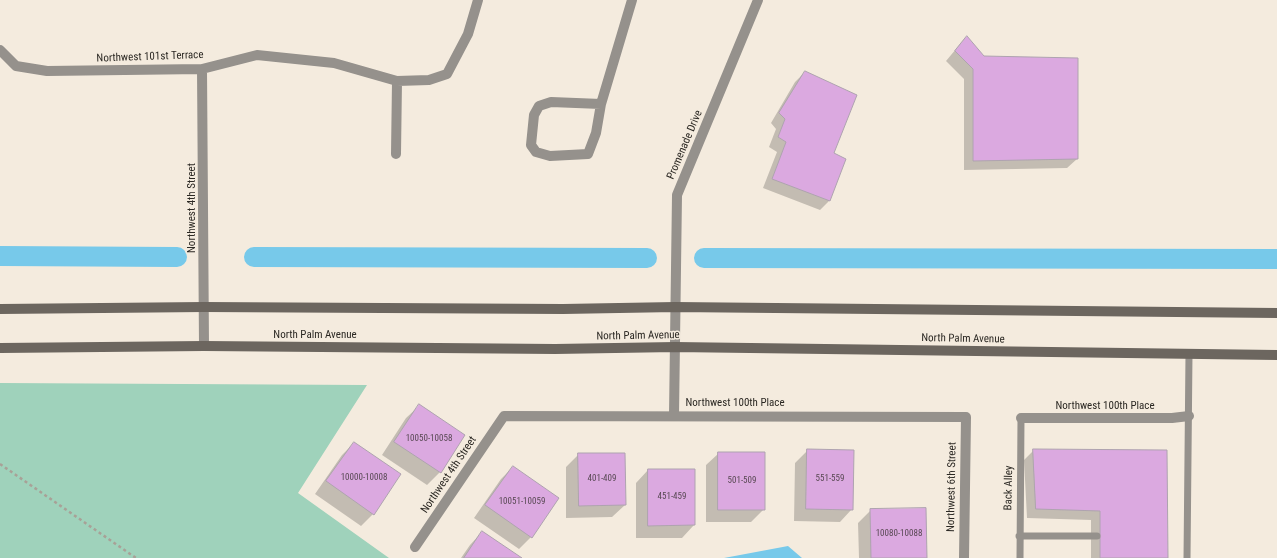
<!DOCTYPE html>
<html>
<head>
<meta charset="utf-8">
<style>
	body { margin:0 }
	canvas { display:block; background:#f4ebde }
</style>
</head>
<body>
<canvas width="1277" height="558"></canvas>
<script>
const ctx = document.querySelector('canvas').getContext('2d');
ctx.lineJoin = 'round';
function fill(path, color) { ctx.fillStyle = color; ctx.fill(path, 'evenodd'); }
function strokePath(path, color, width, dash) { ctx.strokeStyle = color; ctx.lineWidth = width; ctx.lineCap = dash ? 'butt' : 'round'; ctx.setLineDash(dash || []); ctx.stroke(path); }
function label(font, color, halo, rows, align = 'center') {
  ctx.font = font + ' "Roboto Condensed",sans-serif'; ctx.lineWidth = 3; ctx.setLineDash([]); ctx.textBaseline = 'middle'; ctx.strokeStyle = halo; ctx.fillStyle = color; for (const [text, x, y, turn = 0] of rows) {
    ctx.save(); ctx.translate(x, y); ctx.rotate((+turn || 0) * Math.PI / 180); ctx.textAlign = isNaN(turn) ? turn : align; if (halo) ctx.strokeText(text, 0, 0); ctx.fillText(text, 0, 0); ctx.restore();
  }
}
const green = new Path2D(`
	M0,383L367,385L298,493L389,558H0Z`);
const water = new Path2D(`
	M788,546L802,558H724Z`);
const shadow = new Path2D(`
	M966,37L983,57L1077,59V159L1067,168L964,170V79L946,61Z
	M805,72L833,153L844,159L829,201L820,210L763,188L777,152L769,147L776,129L771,123L795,82Z
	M419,406L464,435L440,472L427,485L382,455L406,418Z
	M354,443L373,514L361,526L315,494L342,455Z
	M808,450L852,509L840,522L794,521L795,463Z
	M1034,450L1167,558H1091V520L1027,518L1024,460Z
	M719,453L764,509L751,522H706V465Z
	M579,454L625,505L612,517L566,518V467Z
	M513,467L531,537L519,549L474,518L501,479Z
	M648,470H694V525L682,538H636V483Z
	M871,510L926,558H859L858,523Z
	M482,532L520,558H461L470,545Z`);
const canal = new Path2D(`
	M0,256L177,257
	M254,257L647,258
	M704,258L1277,259`);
const building = new Path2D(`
	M967,36L984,56L1078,58V159L973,161V69L955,51Z
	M805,71L857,95L834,153L846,159L830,201L772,179L786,142L778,137L785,119L779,113Z
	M419,404L465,435L441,473L394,442Z
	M354,442L401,474L374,515L326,481Z
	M807,449L854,450L853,510L806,509Z
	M1033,449L1167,450L1168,558H1100V511L1036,509Z
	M718,452H765V510H718Z
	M578,453H625L626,505L579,506Z
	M513,466L559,498L532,538L485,505Z
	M648,469H695V525L648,526Z
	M926,508L927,558H871L870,509Z
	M482,531L522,558H464Z`);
const path = new Path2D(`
	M0,464L136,558`);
const service = new Path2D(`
	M1019,536H1097
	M1020,558L1021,418
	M1187,558L1189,354`);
const minor = new Path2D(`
	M0,50L16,66L47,71L202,69L257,55L334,63L397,81L429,80L447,74L468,34L478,0
	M202,69L204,346
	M601,104L551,102L539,106L534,115L531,145L536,152L550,156L588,154L596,133L601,104L632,0
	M396,154L397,81
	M674,415L677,195L758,0
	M1021,418H1172L1189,416
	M415,547L504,416L966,417L964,558`);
const secondary = new Path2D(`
	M0,309L204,307L563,309L675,307L1277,313
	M0,348L204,346L555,349L675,347L1277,355`);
const numberNames = [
	["10050-10058",429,439],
	["10000-10008",364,478],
	["401-409",602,479],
	["551-559",830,479],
	["501-509",742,481],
	["451-459",672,497],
	["10051-10059",522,502],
	["10080-10088",899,534]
];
const streetNames = [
	["Northwest 101st Terrace",150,57,-2],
	["Promenade Drive",685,145,-67],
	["Northwest 4th Street",192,208,-90],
	["North Palm Avenue",315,335],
	["North Palm Avenue",638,336,-1],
	["North Palm Avenue",963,339,1],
	["Northwest 100th Place",735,403],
	["Northwest 100th Place",1105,406],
	["Northwest 4th Street",449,475,-56],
	["Northwest 6th Street",952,487,-89],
	["Back Alley",1009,488,-89]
];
fill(green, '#9fd2bb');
fill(water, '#77c9ea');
fill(shadow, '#0003');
strokePath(canal, '#77c9ea', 20);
fill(building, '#dba9e0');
strokePath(building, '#aea3af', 1);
strokePath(path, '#a8a197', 2.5, [3, 3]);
strokePath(service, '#95918c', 7);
strokePath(minor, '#95918c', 10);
strokePath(secondary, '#6c665f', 10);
label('9px', '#574852', null, numberNames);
label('11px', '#2b2823', '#f4ebde', streetNames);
</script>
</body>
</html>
